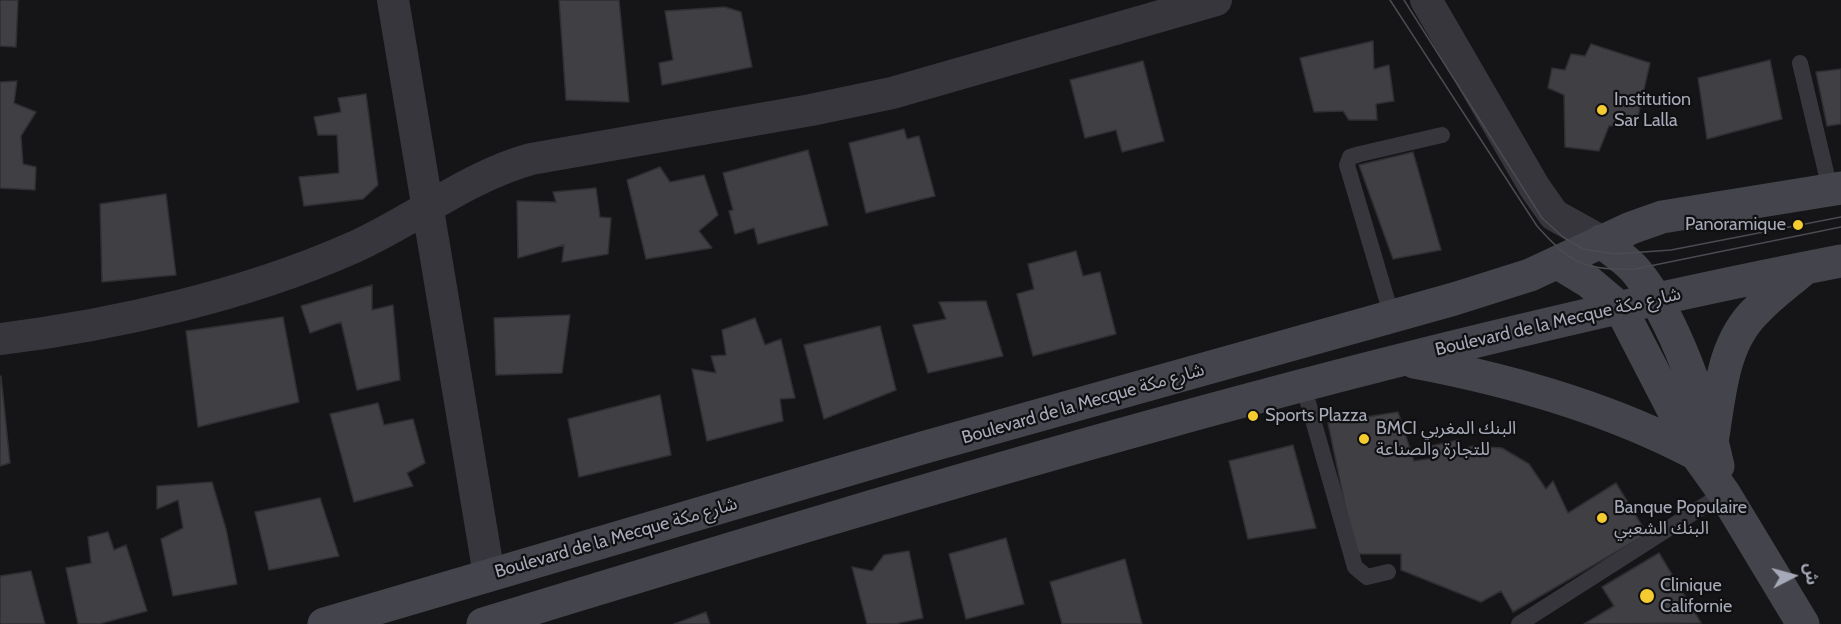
<!DOCTYPE html>
<html>
<head>
<meta charset="utf-8">
<style>
	body { margin:0 }
	#map { position:relative; width:1841px; height:624px; overflow:hidden; background:#151517; font-family:Cabin,"Noto Sans Arabic",sans-serif }
	canvas { display:block }
	.north { position:absolute; left:1763px; top:546px; width:60px; height:60px; -webkit-text-stroke:4px #101012; paint-order:stroke; rotate:84deg; font-size:16px; font-weight:700; line-height:24px; text-align:center; color:#a6a9b7 }
	.north::after { content:''; display:block; margin:auto; width:21px; height:27px; background:#a6a9b7; clip-path:polygon(50% 0,100% 100%,50% 72%,0 100%) }
</style>
</head>
<body>
<div id="map">
<canvas width="1841" height="624"></canvas>
<div class="north">ش</div>
</div>
<script>
const ctx = document.querySelector('canvas').getContext('2d');
ctx.lineJoin = 'round';
function fill(path, color) { ctx.fillStyle = color; ctx.fill(path, 'evenodd'); }
function strokePath(path, color, width, dash) { ctx.strokeStyle = color; ctx.lineWidth = width; ctx.lineCap = dash ? 'butt' : 'round'; ctx.setLineDash(dash || []); ctx.stroke(path); }
function label(font, color, halo, rows, align = 'center') {
  ctx.font = font + ' Cabin,"Noto Sans Arabic",sans-serif'; ctx.lineWidth = 4.5; ctx.setLineDash([]); ctx.textBaseline = 'middle'; ctx.strokeStyle = halo; ctx.fillStyle = color; for (const [text, x, y, turn = 0] of rows) {
    ctx.save(); ctx.translate(x, y); ctx.rotate((+turn || 0) * Math.PI / 180); ctx.textAlign = isNaN(turn) ? turn : align; if (halo) ctx.strokeText(text, 0, 0); ctx.fillText(text, 0, 0); ctx.restore();
  }
}
const building = new Path2D(`
	M0,0H18L16,47L0,46Z
	M559,0H619L629,102L566,100Z
	M725,7L741,12L752,67L662,85L659,63L673,60L665,11Z
	M1373,41L1374,69L1389,65L1394,101L1376,104L1377,120H1349L1343,111L1314,112L1300,58Z
	M1591,44L1650,63L1636,125L1609,126L1599,151L1565,147L1564,95L1548,88L1552,68L1565,70L1571,54L1585,56Z
	M1770,60L1782,119L1707,139L1698,78Z
	M1143,61L1164,141L1122,152L1116,130L1085,138L1070,80Z
	M1841,69V124L1827,126L1816,72Z
	M17,81L14,103L36,112L21,136L23,164L36,167L35,190L0,188V82Z
	M366,94L378,185L363,199L304,206L299,177L339,173L337,135H318L314,117L341,112L338,98Z
	M904,129L907,139L919,136L935,196L866,213L849,143Z
	M808,150L828,225L758,244L754,228L735,234L729,211L733,210L723,173Z
	M1413,152L1441,250L1393,259L1359,165Z
	M660,167L670,182L704,175L718,215L699,231L712,248L646,259L627,180Z
	M596,188L600,217L611,218L608,254L562,262L564,245L518,258L517,201L556,202L553,192Z
	M166,194L176,275L102,282L100,204Z
	M1076,251L1083,276L1100,272L1116,334L1033,356L1017,294L1034,289L1028,264Z
	M372,285V310L393,305L400,380L357,390L341,322L310,333L301,306Z
	M986,301L1003,356L928,373L913,325L946,319L939,302Z
	M570,315L562,373L496,375L494,318Z
	M283,317L299,402L198,427L186,331Z
	M755,318L765,345L781,339L795,398L780,399L783,421L707,441L692,369L716,373L711,356L726,355L722,330Z
	M880,326L896,390L824,419L804,345Z
	M1,376L10,463L0,466V377Z
	M660,395L671,455L579,477L568,419Z
	M378,403L384,425L413,419L425,463L407,473L413,486L354,502L330,414Z
	M1398,412L1414,461L1434,458L1431,446L1458,440L1459,451L1473,446L1502,448L1529,464L1546,489L1553,481L1568,513L1616,483L1647,534L1513,612L1501,591L1481,602L1401,570V554H1355L1328,423Z
	M1293,445L1316,528L1248,539L1229,461Z
	M212,482L226,529L237,584L173,596L161,539L183,528L178,500L157,509V486Z
	M320,498L339,556L269,570L255,512Z
	M108,532L114,550L126,545L147,611L99,624H78L66,568L91,563L88,537Z
	M1006,538L1024,604L966,619L949,554Z
	M909,551L923,618L895,624H867L852,567L872,571L884,555Z
	M1659,553L1701,623L1584,624L1614,606L1602,587Z
	M1125,559L1142,624H1062L1050,582Z
	M31,571L45,624H0V576Z
	M706,612L710,624H674Z`);
const lane = new Path2D(`
	M1800,63L1830,189
	M1392,317L1347,165L1350,157L1360,154L1442,135
	M1303,385L1355,567L1367,577L1388,572
	M1519,624L1724,493`);
const street = new Path2D(`
	M393,0L489,575
	M1426,0L1535,188L1554,215L1601,241
	M0,339C115,325 246,295 352,248C413,221 466,177 531,159L811,110L892,93L1216,0`);
const secondary = new Path2D(`
	M1601,241C1612,251 1627,260 1636,271C1673,315 1706,409 1718,466
	M1558,263L1589,282L1621,309L1696,454L1724,493L1803,624
	M1414,362C1510,380 1609,408 1696,454
	M1713,436C1720,392 1723,342 1757,310C1771,295 1788,283 1803,270
	M324,624L922,448L1454,299L1530,275L1631,228L1662,217L1841,188
	M483,624C931,487 1381,350 1841,261`);
const tram = new Path2D(`
	M1390,0L1537,226C1570,263 1585,271 1635,269L1841,227
	M1404,0L1542,218L1563,237L1583,249L1615,254L1671,250L1841,217`);
const markers = [
	[1602,110,6,"#f5cc2f"],
	[1798,225,6,"#f5cc2f"],
	[1253,416,6,"#f5cc2f"],
	[1364,439,6,"#f5cc2f"],
	[1602,518,6,"#f5cc2f"],
	[1647,596,8,"#f5cc2f"]
];
const poiNames = [
	["Institution",1614,100],
	["Sar Lalla",1614,121],
	["Panoramique",1786,225,"right"],
	["Sports Plazza",1265,416],
	["BMCI البنك المغربي",1376,429],
	["للتجارة والصناعة",1376,450],
	["Banque Populaire",1614,508],
	["البنك الشعبي",1614,529],
	["Clinique",1660,586],
	["Californie",1660,607]
];
const streetNames = [
	["Boulevard de la Mecque شارع مكة",1558,322,-13],
	["Boulevard de la Mecque شارع مكة",1083,404,-16],
	["Boulevard de la Mecque شارع مكة",616,538,-16]
];
fill(building, '#3f3f44');
strokePath(building, '#2f2f33', 1.5);
strokePath(lane, '#36363c', 16);
strokePath(street, '#36363c', 32);
strokePath(secondary, '#44454c', 33);
strokePath(tram, '#4b4c53', 1.5);
for (const [x, y, r, color] of markers) { const dot = new Path2D(); dot.arc(x, y, r, 0, 2 * Math.PI); ctx.fillStyle = color; ctx.fill(dot); strokePath(dot, '#101012', 2); }
label('18px', '#a6a9b7', '#101012', poiNames, 'left');
label('18px', '#a6a9b7', '#101012', streetNames);
</script>
</body>
</html>
